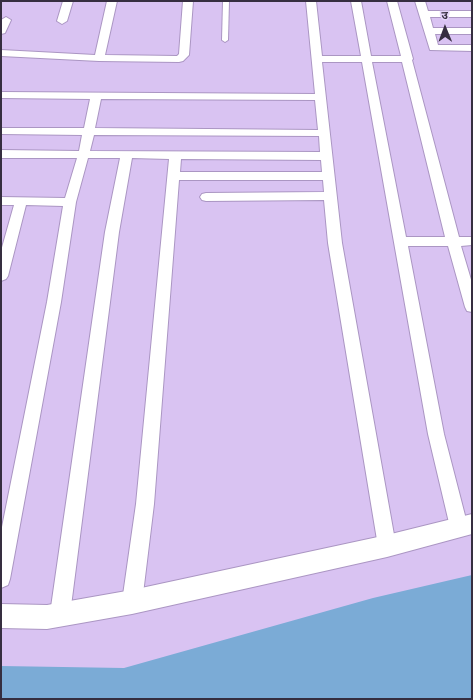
<!DOCTYPE html>
<html>
<head>
<meta charset="utf-8">
<style>
	body { margin:0 }
	#map { position:relative; width:473px; height:700px; overflow:hidden; background:#d9c3f2; font-family:Roboto,"Noto Sans Devanagari",sans-serif }
	canvas { display:block }
	.frame { position:absolute; inset:0; border:2px solid #362e40; pointer-events:none }
	.north { position:absolute; left:425px; top:8px; width:40px; height:40px; -webkit-text-stroke:3px #e4d2f9; paint-order:stroke; rotate:359deg; font-size:11px; font-weight:700; line-height:16px; text-align:center; color:#362e40 }
	.north::after { content:''; display:block; margin:auto; width:14px; height:18px; background:#362e40; clip-path:polygon(50% 0,100% 100%,50% 72%,0 100%) }
</style>
</head>
<body>
<div id="map">
<canvas width="473" height="700"></canvas>
<div class="frame"></div>
<div class="north">उ</div>
</div>
<script>
const ctx = document.querySelector('canvas').getContext('2d');
ctx.lineJoin = 'round';
function fill(path, color) { ctx.fillStyle = color; ctx.fill(path, 'evenodd'); }
function strokePath(path, color, width, dash) { ctx.strokeStyle = color; ctx.lineWidth = width; ctx.lineCap = dash ? 'butt' : 'round'; ctx.setLineDash(dash || []); ctx.stroke(path); }
const water = new Path2D(`
	M472,575V699H1V666L124,668L373,598Z`);
const service = new Path2D(`
	M223,1H229L228,40L225,42L222,40Z`);
const minor = new Path2D(`
	M63,1H73L67,21L62,24L57,21Z
	M107,1H117L105,55L177,56L179,54L183,1H193L189,55L183,61L179,62L99,61L1,56V50L95,55Z
	M306,1H316L322,56H361L351,1H361L371,56H401L387,1H397L413,59L412,60L459,237H472V245L461,246L472,283V312L467,311L465,307L448,246H408L444,434L468,527L465,533L459,535L453,533L450,527L428,434L362,62H322L342,243L396,546L393,552L387,554L381,552L378,546L328,243L324,200L206,201L202,200L200,197L202,194L206,193L324,192L323,180H179L154,504L142,602L139,609L132,611L125,609L122,602L136,504L169,159L132,158L119,232L70,614L67,621L60,623L53,621L50,614L105,232L120,158H88L76,202L61,302L10,579L8,585L1,588V532L47,302L63,206L26,205L8,276L6,279L1,281V251L14,205H1V197L65,198L77,158H1V150L79,151L82,135L1,134V128H84L90,99L1,98V92L315,94ZM372,62H402L445,237H406ZM101,99L315,100L318,130L95,128ZM94,135L319,136L320,152L90,151ZM181,159L321,160L322,172H180Z
	M415,1H425L428,11H472V17H430L433,28H472V34H435L438,45H472V51L430,50Z
	M6,17L11,20L5,33L1,34V20Z`);
const tertiary = new Path2D(`
	M472,514V534L387,557L132,614L47,629L1,628V604L47,605L132,590L387,535Z`);
fill(water, '#7babd6');
strokePath(service, '#ab96c3', 2);
strokePath(minor, '#ab96c3', 2);
strokePath(tertiary, '#ab96c3', 2);
fill(service, '#fff');
fill(minor, '#fff');
fill(tertiary, '#fff');
</script>
</body>
</html>
